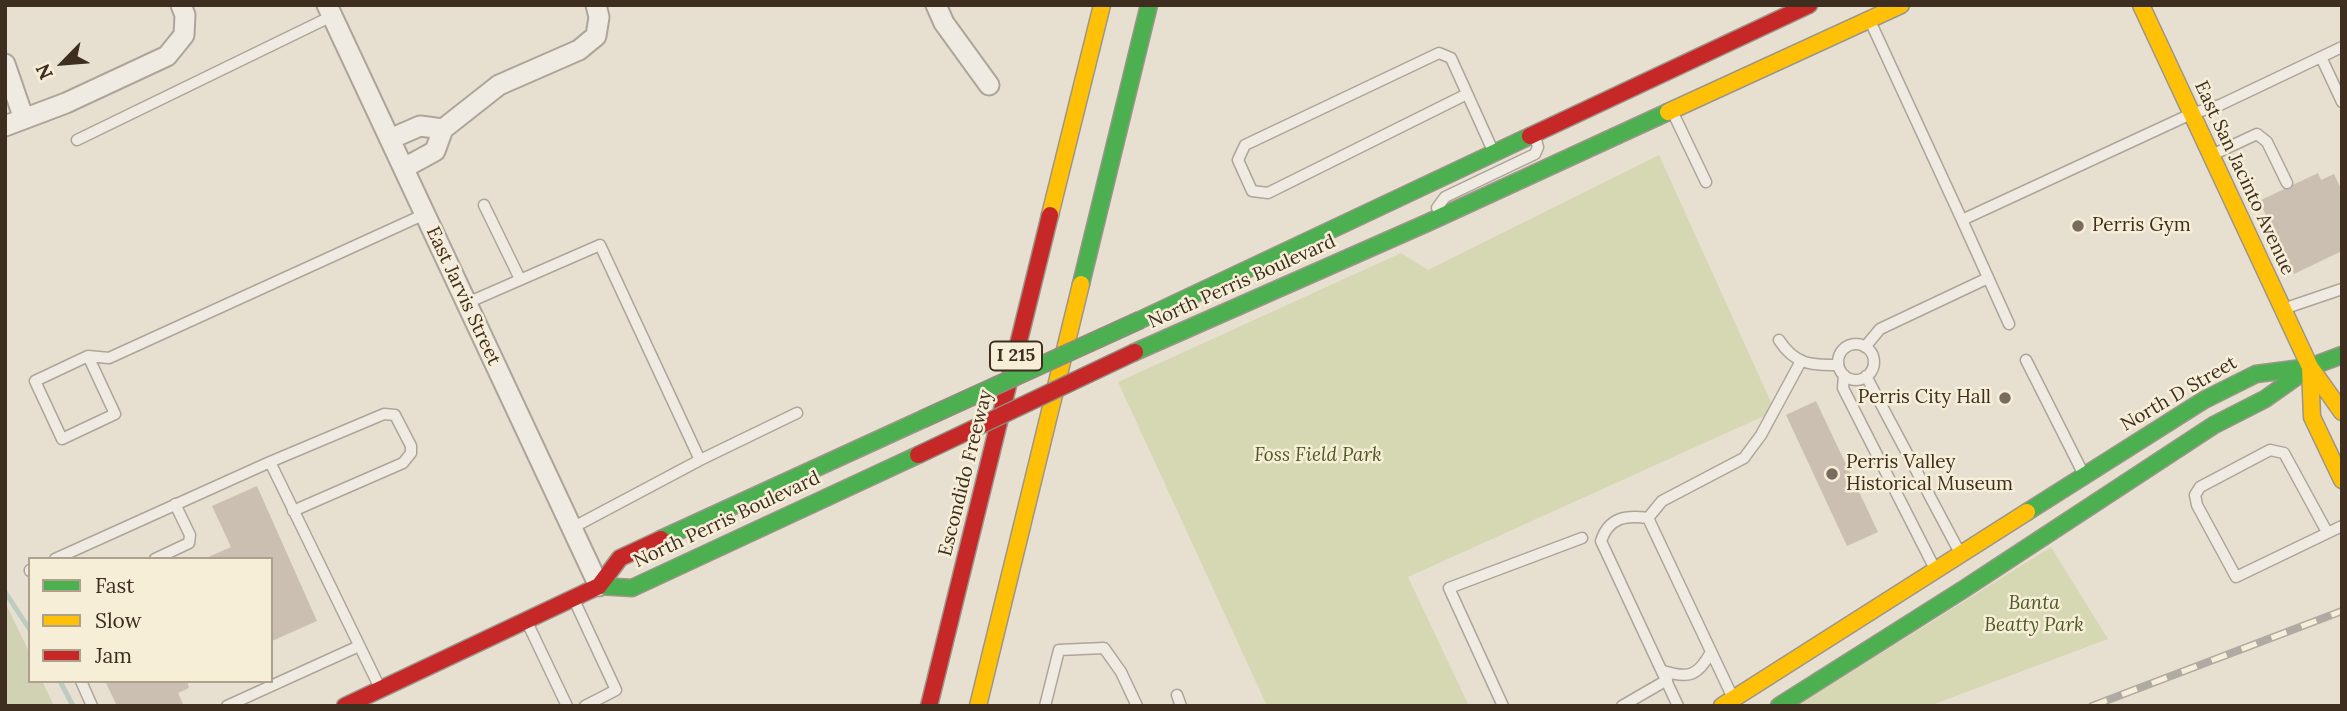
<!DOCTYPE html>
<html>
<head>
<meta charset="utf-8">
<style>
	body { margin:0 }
	#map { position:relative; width:2347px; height:711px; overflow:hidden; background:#e7e0d1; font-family:Lora,serif }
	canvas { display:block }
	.frame { position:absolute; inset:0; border:7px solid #3d2e20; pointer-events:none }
	.legend { position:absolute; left:28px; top:557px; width:245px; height:126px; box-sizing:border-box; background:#f7eed8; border:2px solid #ada18e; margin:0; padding:9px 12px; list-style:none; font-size:21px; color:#3d2e20 }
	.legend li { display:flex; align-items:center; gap:14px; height:35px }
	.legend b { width:35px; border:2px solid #ada18e }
	.north { position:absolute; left:28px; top:28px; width:70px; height:70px; -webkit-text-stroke:5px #f7eed8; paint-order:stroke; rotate:245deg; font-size:19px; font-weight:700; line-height:28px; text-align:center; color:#3d2e20 }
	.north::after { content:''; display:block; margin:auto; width:24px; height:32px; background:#3d2e20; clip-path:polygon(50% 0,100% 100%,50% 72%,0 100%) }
</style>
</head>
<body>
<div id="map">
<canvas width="2347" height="711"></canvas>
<div class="frame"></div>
<ul class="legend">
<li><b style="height:9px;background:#4caf50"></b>Fast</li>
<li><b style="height:9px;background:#ffc107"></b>Slow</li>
<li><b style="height:9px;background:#c62828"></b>Jam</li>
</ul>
<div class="north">N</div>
</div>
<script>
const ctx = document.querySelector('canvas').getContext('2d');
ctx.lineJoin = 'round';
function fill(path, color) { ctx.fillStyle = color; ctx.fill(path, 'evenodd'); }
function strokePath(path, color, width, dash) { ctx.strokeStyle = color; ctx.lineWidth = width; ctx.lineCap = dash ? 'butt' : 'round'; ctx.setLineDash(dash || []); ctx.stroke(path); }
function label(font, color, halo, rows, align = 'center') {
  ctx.font = font + ' Lora,serif'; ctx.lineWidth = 5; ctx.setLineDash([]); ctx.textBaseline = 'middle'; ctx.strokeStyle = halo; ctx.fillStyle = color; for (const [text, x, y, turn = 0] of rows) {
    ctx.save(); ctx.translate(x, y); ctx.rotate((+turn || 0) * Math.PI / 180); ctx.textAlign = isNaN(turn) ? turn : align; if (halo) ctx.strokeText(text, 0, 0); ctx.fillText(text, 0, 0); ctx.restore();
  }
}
const green = new Path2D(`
	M1659,155L1775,411L1408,577L1469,706H1267L1118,382L1401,253L1428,270Z
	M2051,547L2108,639L1929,706H1797Z`);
const cemetery = new Path2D(`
	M5,602L30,654V681H42L54,706H5Z`);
const stream = new Path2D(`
	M5,592L30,630
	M60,681L73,706`);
const building = new Path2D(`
	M2318,173L2321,180L2334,174L2342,191V251L2294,274L2259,201Z
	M1816,401L1878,532L1847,546L1786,415Z
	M257,486L317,621L272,641L271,559H204L231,547L212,506Z
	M105,681H187L189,688L178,693L183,704L179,706H117Z`);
const lane = new Path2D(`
	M1871,23L1962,220L2191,114L2220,105L2342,47
	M2321,57L2342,102
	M1467,94L1268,193L1252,191L1238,160L1245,145L1439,53L1451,58L1493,151
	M1673,113L1706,182
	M77,140L332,16
	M2214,154L2257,134L2267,142L2287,183
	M484,205L520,279
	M1437,208L1445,197L1535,154L1538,147L1536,140
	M1962,220L2009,324
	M467,303L600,245L700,460L572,528
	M2286,308L2342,289
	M1779,340C1795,365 1811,365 1838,365
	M1838 362a18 18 0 1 1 36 0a18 18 0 1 1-36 0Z
	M1865,347L1880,329L1988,278
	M88,356L115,414L62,439L35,381L88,356L109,358L425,214
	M2026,360L2084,475
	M1844,375L1843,388L1935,569
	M1866,376L1960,553
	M700,460L797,413
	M270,462L379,686
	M1648,518L1662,501L1744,458L1761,435L1801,361
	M2327,532L2284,453L2270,450L2200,487L2195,495L2197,505L2236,577L2342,526
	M55,559L270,462L384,414L395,415L411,446V453L403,463L293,511
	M155,559L189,543L190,535L175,504
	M30,570V571
	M575,602L616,690L585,706
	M527,622L567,706
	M1663,671C1689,679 1698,676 1711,652
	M81,681L92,706
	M1177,695L1181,706
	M227,706L359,646
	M1045,706L1059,650L1104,648L1121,672L1137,706
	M1503,706L1449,588L1582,538
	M1622,706L1667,680
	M1678,706L1601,541C1609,517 1626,515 1648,518L1733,698`);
const street = new Path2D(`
	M327,5L599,586
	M936,5L944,23L989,85
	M5,64L24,119
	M5,126L66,103L167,56L184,35L185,15L181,5
	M390,139L420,126L443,129
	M404,168L435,151L443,129L499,85L579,50L596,36L599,17L596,5`);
const fast = new Path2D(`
	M1081,284L1149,5
	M1140,320L1530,136
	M1135,352L1427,223L1668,112
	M2027,512L2204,400L2256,374L2310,367L2342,355
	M661,539L923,419
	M599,586L632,588L918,455
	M1779,706L1964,589L2214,425L2265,399L2306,370`);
const slow = new Path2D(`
	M2141,5L2310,367L2342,412
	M1668,112L1901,5
	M1050,215L1102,5
	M2310,367L2312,417L2342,480
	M978,706L1081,284
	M1722,706L2027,512`);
const jam = new Path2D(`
	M1530,136L1809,5
	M345,706L599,586L620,558L661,539
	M929,706L1050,215`);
const rail = new Path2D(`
	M2092,706L2342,611`);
const fastBridge = new Path2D(`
	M923,419L1140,320`);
const jamBridge = new Path2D(`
	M918,455L1135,352`);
const markers = [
	[2078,226,7,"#786c5e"],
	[2005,398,7,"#786c5e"],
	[1832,474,7,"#786c5e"]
];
const shields = [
	[1016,356,52]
];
const shieldNames = [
	["I 215",1016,356]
];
const streetNames = [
	["East San Jacinto Avenue",2244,178,65],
	["North Perris Boulevard",1242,282,-24],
	["East Jarvis Street",463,296,65],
	["North D Street",2179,394,-30],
	["Escondido Freeway",966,473,-76],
	["North Perris Boulevard",727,520,-25]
];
const poiNames = [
	["Perris Gym",2092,226],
	["Perris City Hall",1991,398,"right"],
	["Perris Valley",1846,463],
	["Historical Museum",1846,485]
];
const parkNames = [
	["Foss Field Park",1318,456],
	["Banta",2034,604],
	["Beatty Park",2034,626]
];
fill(green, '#d6d7b3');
fill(cemetery, '#d1d1b3');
strokePath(stream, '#bcccc2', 5);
fill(building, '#cbbfb2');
strokePath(lane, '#ada599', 13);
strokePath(street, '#ada599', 23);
strokePath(fast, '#9c958a', 19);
strokePath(slow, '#9c958a', 19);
strokePath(jam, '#9c958a', 19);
strokePath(lane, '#efebe3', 10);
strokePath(street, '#efebe3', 19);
strokePath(fast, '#4caf50', 16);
strokePath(slow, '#ffc107', 16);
strokePath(jam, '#c62828', 16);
strokePath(rail, '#afaaa2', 8);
strokePath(rail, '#f7eed8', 5, [16]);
strokePath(fastBridge, '#928b80', 19, []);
strokePath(jamBridge, '#928b80', 19, []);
strokePath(fastBridge, '#4caf50', 16);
strokePath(jamBridge, '#c62828', 16);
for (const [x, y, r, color] of markers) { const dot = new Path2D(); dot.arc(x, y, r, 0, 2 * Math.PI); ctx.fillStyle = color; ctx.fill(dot); strokePath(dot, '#f7eed8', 2.5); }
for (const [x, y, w] of shields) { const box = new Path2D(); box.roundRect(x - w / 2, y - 14.5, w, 29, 5); ctx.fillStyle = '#f7eed8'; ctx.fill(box); strokePath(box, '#3d2e20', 2); }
label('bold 18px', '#3d2e20', null, shieldNames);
label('19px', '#3d2e20', '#f7eed8', streetNames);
label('19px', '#3d2e20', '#f7eed8', poiNames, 'left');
label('italic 19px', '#4d5a26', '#f7eed8', parkNames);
</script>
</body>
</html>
